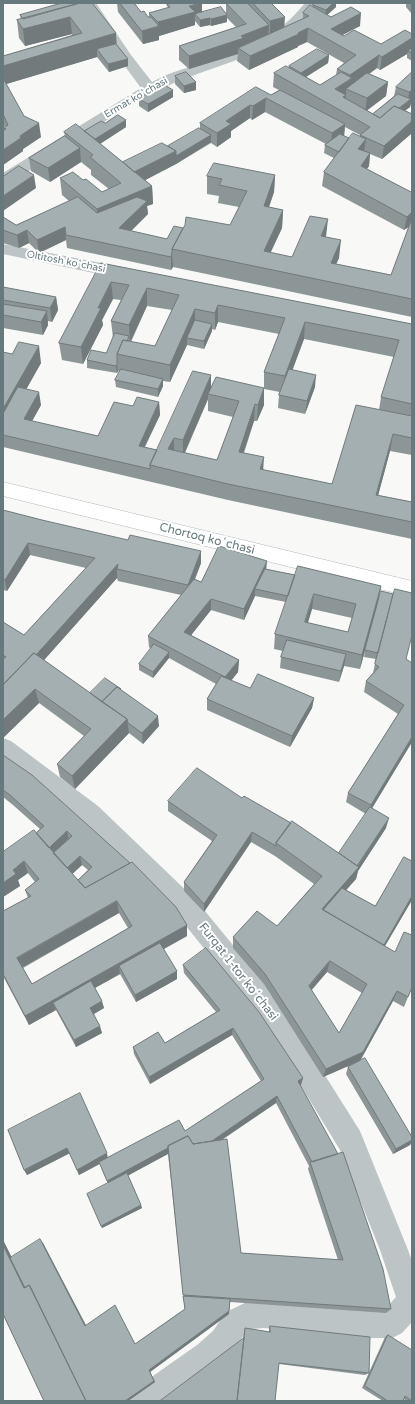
<!DOCTYPE html>
<html>
<head>
<meta charset="utf-8">
<style>
	body { margin:0 }
	#map { position:relative; width:415px; height:1404px; overflow:hidden; background:#f8f8f6; font-family:"Varela Round",sans-serif }
	canvas { display:block }
	.frame { position:absolute; inset:0; border:4px solid #667a7e; pointer-events:none }
</style>
</head>
<body>
<div id="map">
<canvas width="415" height="1404"></canvas>
<div class="frame"></div>
</div>
<script>
const ctx = document.querySelector('canvas').getContext('2d');
ctx.lineJoin = 'round';
function strokePath(path, color, width, dash) { ctx.strokeStyle = color; ctx.lineWidth = width; ctx.lineCap = dash ? 'butt' : 'round'; ctx.setLineDash(dash || []); ctx.stroke(path); }
function fill(path, color) { ctx.fillStyle = color; ctx.fill(path, 'evenodd'); }
function label(font, color, halo, rows, align = 'center') {
  ctx.font = font + ' "Varela Round",sans-serif'; ctx.lineWidth = 4; ctx.setLineDash([]); ctx.textBaseline = 'middle'; ctx.strokeStyle = halo; ctx.fillStyle = color; for (const [text, x, y, turn = 0] of rows) {
    ctx.save(); ctx.translate(x, y); ctx.rotate((+turn || 0) * Math.PI / 180); ctx.textAlign = isNaN(turn) ? turn : align; if (halo) ctx.strokeText(text, 0, 0); ctx.fillText(text, 0, 0); ctx.restore();
  }
}
const minor = new Path2D(`
	M82,3H96L131,55L152,82L166,75C202,62 242,53 274,32C286,24 296,14 305,3H320C282,58 210,63 155,92C105,119 57,153 9,184L3,185V173L141,88L121,61Z
	M3,244L127,268L133,270L136,274L133,278L127,280L3,254Z
	M3,738L11,741L98,806L196,900L277,999L360,1131L408,1250L412,1261V1322L402,1333L392,1338H369L264,1328L252,1329L246,1332L233,1351L217,1365L169,1401H129L133,1390L197,1345L213,1331L226,1312L249,1301L264,1300L369,1308H386L396,1297L380,1250L340,1150L259,1017L178,916L82,820L3,761Z`);
const secondary = new Path2D(`
	M3,482L412,581V597L3,496Z`);
const wall = new Path2D(`
	M58,3H92L116,44L128,59V66L109,72L97,57L6,84L24,116L41,137L23,149V151L3,165V131L4,130L3,128L5,127L3,124V56L72,35V34L25,46L19,38L17,20L21,19L20,15L59,4Z
	M117,3H134L141,12L148,17H149V13L168,8L167,5L202,12L226,14V3H271L284,27L303,19V13L312,6L314,3H336V7L327,15L331,17L360,26L342,35L344,36L381,44L412,34V61L407,58V54L380,70L377,68L369,74L388,82L386,96L367,110L373,114L394,96L396,87L412,72V101L411,103L410,107L405,110L412,114V133L382,159L370,154L369,166L367,169L411,192H412V317L173,267L171,270L67,248L66,240L39,253L29,243L19,248L3,243V217L16,225L69,201L62,195L60,178L83,180L102,192L109,189L91,175V170L81,162L50,182L31,171L29,158L65,136L64,132L84,131L105,123L126,127L100,144L123,162L168,146L200,129V123L271,95L279,90L273,87L274,73L289,68V66L329,55L328,63L306,77L320,85L336,75L337,69L344,63L307,42L298,46V47L249,70L237,61L238,54L189,69L179,60V46L236,27L227,18V22L211,26L210,25L200,27L195,21V18V25L159,36V40L143,44L118,12ZM265,112L326,144L325,145L324,153L334,158L324,172L322,186L404,230L409,227L391,275L336,264L339,258L326,237L292,257L270,253L282,228L283,210L269,207L274,192L275,175L207,176V194L219,196L218,203L239,207L230,225L183,228L167,239L131,231L148,214L147,206L153,204L152,186L145,180L176,164L211,143L217,147L231,137V131L250,118L252,120ZM345,127L360,135V136L349,138L344,136Z
	M406,3H412V13H411L406,7Z
	M175,76L196,90L184,93L175,84Z
	M173,90V97L148,112L139,106V99Z
	M101,263L412,324V455L390,451L378,495L412,502V539L228,500L3,447V352L41,363L26,389L41,405L32,421L98,436L133,406L159,402L160,415L145,447L157,450L211,375V388H264V372L279,334L218,322L215,330L212,329V331L204,349L187,345L170,382L163,381V386L158,397L116,387L115,380L120,372L118,371L117,373L87,368V360L106,353L113,338L111,321L121,300L113,299L102,320L103,325L83,364L62,360L59,343ZM147,306L172,310L155,346L131,342ZM304,339L394,357L381,397L379,410L332,484L263,470L244,453L254,421H257L264,405V389L280,392L279,395L278,408L305,414L315,387L292,370ZM208,399V411L233,417L217,460L185,453Z
	M3,287L56,297L58,310L52,322L48,321V325L43,335L3,328Z
	M3,510L201,563L195,579L201,582L266,569L295,575L381,586L379,596L406,659L412,742L372,808L386,828L358,871L356,879L346,890L375,906L412,861V900L385,946L412,987L404,1007L393,1001L360,1061L412,1137V1141L410,1145L393,1154L346,1074L348,1067L355,1063L323,1077L264,984L233,948V937L277,926L314,884L275,856L251,842L204,912L184,891V882L212,841L168,811V801L242,798L339,853L366,814L346,802L348,793L398,714L364,692L366,681L373,673L376,659L364,657L365,651L360,669L344,666L339,682L280,668L281,657L283,651L274,649L275,634L286,602L255,596L244,620L211,610L191,635L239,660L238,672L231,681L250,688L314,698L312,708L290,747L207,710V699L216,684L169,658L153,678L139,670V664L151,649L149,647L148,636L181,595L118,581L117,578L44,660L90,693L159,726L143,744L129,733L75,789L60,777L57,764L84,736L39,703L3,738V622L24,635L86,568L30,555L7,591L3,590ZM312,609L352,618L348,632L308,623ZM327,972L362,993L339,1033L311,991Z
	M3,755L187,936L164,949L177,979L136,1002L120,974L95,988L104,1008L94,1014L102,1033L76,1047L56,1010L29,1025L3,976V911L28,898L25,890L35,882L28,873L18,880L20,886L3,897L36,833L40,829L13,805L3,797ZM82,865L88,870L78,880L72,874ZM119,913L128,928L32,984L23,968Z
	M183,965L303,1078L300,1085L391,1309L386,1313L230,1302L229,1314L150,1372L155,1382L128,1401H44L3,1314V1240L12,1258L43,1243L86,1325L135,1344L185,1309L168,1154L128,1175L142,1208L102,1228L108,1183L100,1164L79,1175L70,1153L27,1175L8,1130L108,1158L185,1131L261,1081L232,1035L150,1084L134,1054L133,1047L165,1043L216,1012L184,973ZM276,1103L309,1166L308,1169L338,1260L241,1253L222,1140Z
	M270,1326L369,1373L365,1375L279,1364L243,1338L245,1328L269,1332V1328Z
	M388,1335L412,1401H406L404,1399L403,1401H383L362,1388L385,1337Z`);
const shadedWall = new Path2D(`
	M202,3V16L195,14V25L159,36V40L143,44L142,31L158,27V22L189,6Z
	M333,3H336V7L325,17L326,10Z
	M90,4L70,17L72,34L25,46L23,29Z
	M361,13L360,26L331,41V29Z
	M227,15V22L211,26V19Z
	M285,17L284,31L270,35V21Z
	M210,18V25L200,27V20Z
	M269,25L268,39L238,48V54L189,69V56Z
	M308,28L307,42L298,46V47L249,70L250,56Z
	M116,33L117,51L97,49V57L3,85V66Z
	M412,38V51H408L407,54L380,70L382,57Z
	M329,55L328,63L301,80V73Z
	M379,55L377,68L351,87L346,89V95L335,89L350,80V75Z
	M128,59V66L109,72L108,64Z
	M196,82V90L184,93V86Z
	M388,82L386,96L365,112L367,98Z
	M173,90V97L148,112V104Z
	M412,90V101L411,103L410,107L378,131L379,124L408,102L409,92Z
	M346,95L345,108L343,97Z
	M266,98L265,112L252,120L253,106Z
	M250,105V118L231,131V137L217,147V133L226,121Z
	M126,120V127L89,151L88,143Z
	M412,121V133L382,159L384,146Z
	M39,123L41,137L23,149V151L3,165V150L20,136Z
	M345,124L344,137L331,146L332,133Z
	M211,135V142L176,164L132,187L131,173L176,151Z
	M366,139L364,152L358,149Z
	M80,148L81,162L50,182L48,168Z
	M370,153L369,166L359,179L361,166Z
	M34,175L36,188L3,211V196Z
	M275,175L274,192L263,224L264,206Z
	M152,186L153,204L147,206L148,214L120,242L98,226L97,209Z
	M283,210L282,228L263,269L264,251Z
	M412,212V224L404,230L407,217Z
	M328,219L326,237L319,254L321,236Z
	M65,227L66,240L39,253L37,240Z
	M27,230L29,243L19,248L17,235Z
	M341,240L339,258L329,280L331,263Z
	M172,253L173,267L171,270V257Z
	M111,282L113,299L102,320L103,325L83,364L81,347L98,308Z
	M147,288V306L130,342L129,325Z
	M56,297L58,310L52,322L50,308Z
	M218,305V322L215,330V313Z
	M195,309V326L187,338V345L170,382V365Z
	M47,311L48,325L43,335L41,322Z
	M305,322L304,339L284,393L285,376Z
	M212,324V331L204,349V341Z
	M39,346L41,363L3,431V409Z
	M117,364L118,371L117,373L116,366Z
	M211,375V392L208,394V399L183,456V440Z
	M316,375L315,387L305,414L307,401Z
	M163,379V386L158,397V389Z
	M264,388V405L257,421L258,405Z
	M39,392L41,405L26,432L24,419Z
	M159,402L160,415L139,458V446Z
	M255,404L254,421L238,468L239,452Z
	M393,434L390,451L374,511L376,495Z
	M174,438V454L168,449Z
	M264,457L263,473L260,469Z
	M28,543L30,555L7,591L5,580Z
	M201,551V563L188,597V585Z
	M267,561L266,573L255,589V596L244,620V609Z
	M118,564L117,569V578L37,668L3,689Z
	M381,586L378,601L360,669L362,655Z
	M314,594L312,609L303,637L305,622Z
	M211,599V610L185,643L184,632Z
	M169,652V658L153,678V672Z
	M346,654L344,666L339,682L341,671Z
	M239,660L238,672L225,688V677Z
	M35,689L39,703L3,738V720Z
	M314,698L312,708L290,747L292,736Z
	M158,716L159,726L143,744L142,733Z
	M127,719L129,733L75,789L72,776Z
	M412,737V742L368,815L371,805Z
	M389,818L386,828L358,871L356,879L325,914L322,909L356,869Z
	M67,831L69,841L54,855L48,848Z
	M252,832L251,842L204,912V904Z
	M80,856L82,865L68,878L66,869Z
	M24,861L28,873L18,880L20,886L3,897V883L13,870Z
	M412,896V900L379,956L382,948Z
	M117,901L119,913L21,968L17,958Z
	M187,925V936L122,972L119,966L120,974L57,1009L53,1003L56,1010L29,1025L25,1016Z
	M330,961L327,972L306,996L309,986Z
	M177,971V979L136,1002L135,995Z
	M397,991L393,1001L360,1061L323,1077L326,1069Z
	M102,1001L104,1008L92,1015L90,1008Z
	M100,1026L102,1033L76,1047L74,1040Z
	M233,1028L232,1035L150,1084L149,1077Z
	M303,1078L301,1085L297,1088L298,1081Z
	M277,1096L276,1103L209,1148V1143Z
	M188,1137V1143L109,1186L107,1181Z
	M412,1140V1141L410,1145L393,1154L396,1149Z
	M67,1148L70,1153L27,1175L24,1170Z
	M107,1153L108,1159L79,1175L77,1170Z
	M141,1205L142,1208L102,1228L101,1226Z
	M40,1239L43,1243L87,1328L85,1326Z
	M3,1240L27,1288H24L3,1245Z
	M229,1311V1314L150,1372L155,1382L128,1401H125L149,1370Z`);
const building = new Path2D(`
	M62,3H80L23,19L20,15Z
	M80,3H92L116,33L3,66V56L82,33L70,17L23,29L17,20Z
	M120,3H134L141,12L144,11L148,17H151L159,26L142,31Z
	M173,3H201L189,6L195,12L158,22L149,13L170,7L167,5Z
	M226,3H247L269,25L241,36L244,38L189,56L179,46L246,24Z
	M253,3H271L285,17L270,21Z
	M314,3H333L326,10L313,5Z
	M310,5L331,17L351,7L361,13L331,29L344,36L354,30L381,44L405,30L412,34V38L382,57L379,55L350,75L337,69L356,55L308,28L298,33L299,34L250,56L238,48L309,16L303,13Z
	M221,7L227,15L211,19L210,18L200,20L195,14Z
	M116,44L128,59L108,64L97,49Z
	M412,48V53L408,51Z
	M317,49L329,55L301,73L289,66Z
	M286,66L320,85L341,72L352,78L335,89L346,95L343,97L380,118L394,106L412,114V121L384,146L360,135L370,127L274,73Z
	M186,72L196,82L184,86L175,76Z
	M412,72V90L409,92L396,87Z
	M367,73L388,82L367,98L346,89Z
	M3,78L24,116L39,123L20,136L21,138L3,150V131L6,129L3,128L8,125L3,114Z
	M163,84L173,90L148,104L139,99Z
	M256,87L271,95L280,90L345,124L332,133L266,98L253,106L250,105L226,121L231,124L217,133L200,123Z
	M398,94L411,99L399,108L394,106L380,118L373,114Z
	M118,115L126,120L95,139L84,131L101,121L105,123Z
	M76,124L152,186L97,209L60,178L73,172L83,180L86,179L102,192L121,183L90,157L93,155L64,132Z
	M199,128L211,135L176,156V151L168,146Z
	M353,133L366,139L358,149L370,153L361,166L411,192H412V212L407,217L324,172Z
	M340,134L349,138L339,152L325,145Z
	M65,136L80,148L48,168L29,158Z
	M162,143L176,151L134,172L123,162Z
	M214,163L275,175L264,206L283,210L264,251L292,257L310,216L328,219L321,236L341,240L331,263L391,275L412,218V299L172,249L185,225L186,217L230,225L247,191L219,185L222,179L207,176Z
	M19,166L34,175L3,196V177Z
	M78,197L97,213L137,197L147,201L119,228L167,239L174,226L183,228L172,249V253L171,257L66,235L65,227L37,240L27,230L17,235L3,230V217L16,225Z
	M101,263L412,324V404L381,397L399,340L305,322L285,376L264,372L285,318L218,305L215,313L195,309L170,365L117,354L123,340L155,346L179,295L147,288L129,325L111,321L129,285L111,282L98,308H101L81,347L59,343Z
	M3,287L56,297L50,308L3,300Z
	M3,304L47,311L41,322L3,315Z
	M195,320L212,324L204,341L187,338Z
	M115,333L129,336L127,341L123,340L117,354V364L116,366L87,360L91,350L106,353Z
	M19,342L39,346L3,409V352L12,354Z
	M121,369L163,379L158,389L115,380Z
	M289,369L316,375L307,401L279,395Z
	M193,371L211,375L183,440L174,438L168,449L217,460L239,401L208,394L216,377L264,388L258,405L255,404L239,452L264,457L260,469L332,484L356,405L412,416V438L393,434L376,495L412,502V522L228,484L150,465Z
	M18,387L39,392L24,419L98,436L114,402L133,406L137,397L159,402L139,446L157,450L150,465V469L3,435V414Z
	M3,510L42,520L128,540L130,535L201,551L188,585L117,569L118,564L36,655L34,653L3,685V659L6,657L3,655V622L24,635L95,558L28,543L5,580L3,579V540L4,539L3,538Z
	M219,546L267,561L244,609L211,599L184,632L239,660L225,677L148,636L194,579L201,582Z
	M298,566L381,586L362,655L275,634ZM314,594L356,604L348,632L305,622Z
	M265,569L295,575L288,596L255,589Z
	M395,589L412,593V635L406,659L412,663V737L371,805L348,793L404,705L366,681L379,667L375,664Z
	M381,591L393,594L378,653L365,650Z
	M287,640L346,654L341,671L281,657Z
	M154,644L169,652L153,672L139,664Z
	M34,653L127,719L72,776L57,764L91,729L35,689L3,720V685Z
	M258,674L314,698L292,736L207,699L221,676L250,688Z
	M105,678L121,689L117,687L102,702L90,693Z
	M117,687L158,716L142,733L128,723L127,719L102,702Z
	M3,755L32,775L130,863L85,888L78,880L92,867L80,856L67,868L53,853L72,836L67,831L49,848L36,833L44,826L10,795L3,790Z
	M197,768L242,798L244,796L291,823L276,843V846L252,832L204,904L184,882L217,835L168,801Z
	M370,807L389,818L357,866L339,853Z
	M292,821L359,867L322,909L395,952L404,932L412,935V987L408,997L397,991L363,1052L326,1069L265,974L233,937L257,911L277,926L322,876L276,843ZM330,961L367,984L339,1033L309,986Z
	M34,830L85,888L132,862L176,907L187,925L25,1016L3,974V911L31,896L25,890L39,879L24,861L13,870L16,874L3,883V852ZM117,901L132,926L32,984L17,958Z
	M404,857L412,861V896L384,945L323,910L342,888L375,906Z
	M160,943L177,971L135,995L119,966Z
	M206,948L259,1012L303,1078L298,1081L338,1154L312,1162L277,1096L212,1141L193,1144L188,1136L168,1146V1148L107,1181L99,1162L179,1120L185,1131L264,1079L233,1028L149,1077L133,1047L158,1032L165,1043L220,1010L183,965Z
	M91,981L102,1001L90,1008L100,1026L74,1040L53,1003Z
	M365,1058L412,1137V1140L396,1149L348,1067Z
	M80,1093L107,1153L77,1170L67,1148L24,1170L8,1130Z
	M188,1136L193,1144L227,1139L241,1253L343,1260L310,1162L343,1152L383,1269L391,1309L183,1295L168,1146Z
	M127,1173L141,1205L101,1226L87,1194Z
	M40,1239L85,1326L115,1305L135,1344L185,1309L183,1296L230,1299L229,1311L149,1370L154,1381L125,1401H86L30,1286L29,1285L25,1288L10,1258Z
	M3,1245L24,1288L29,1285L86,1401H44L3,1314Z
	M270,1326L370,1337L369,1373L279,1363L275,1401H237L245,1328L270,1332Z
	M388,1335L412,1350V1401L405,1396L403,1401H388L365,1386Z
	M244,1338L237,1401H160Z`);
const farStreetnames = [
	["Ermat koʻchasi",136,98,-30],
	["Oltitosh koʻchasi",66,262,11]
];
const streetNames = [
	["Chortoq koʻchasi",207,539,14],
	["Furqat 1-tor koʻchasi",238,972,52]
];
strokePath(secondary, '#b0b8ba', 1);
fill(minor, '#bdc4c5');
fill(secondary, '#fff');
fill(wall, '#8c9697');
fill(shadedWall, '#727a7b');
fill(building, '#a3afb0');
strokePath(building, '#727a7b', 1);
label('10px', '#667a7e', '#fff', farStreetnames);
label('12px', '#667a7e', '#fff', streetNames);
</script>
</body>
</html>
